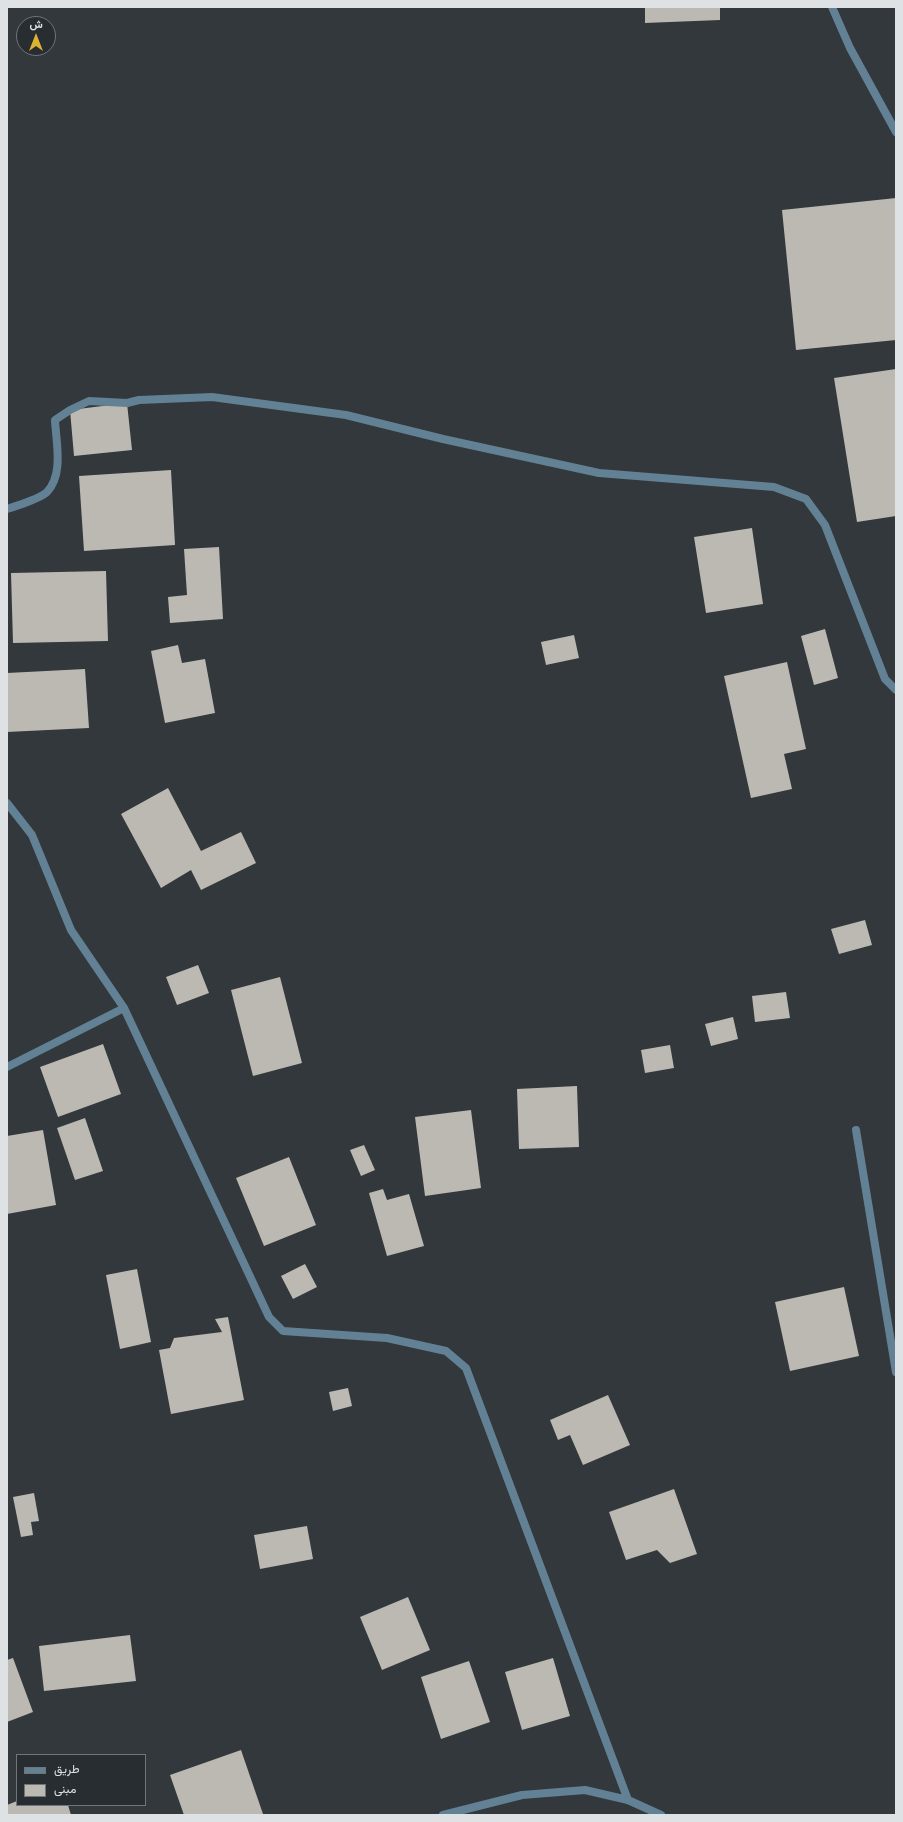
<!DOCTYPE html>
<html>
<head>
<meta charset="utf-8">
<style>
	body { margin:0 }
	#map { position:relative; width:903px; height:1822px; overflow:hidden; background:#32383b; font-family:"Zilla Slab",Vazirmatn,serif }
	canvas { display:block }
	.frame { position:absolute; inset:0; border:8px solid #dfe2e4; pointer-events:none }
	.legend { position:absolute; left:16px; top:1754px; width:130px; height:52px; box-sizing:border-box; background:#282d31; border:1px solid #717579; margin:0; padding:5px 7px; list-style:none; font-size:12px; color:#dfe2e4 }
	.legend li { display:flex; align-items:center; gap:8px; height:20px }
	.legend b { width:20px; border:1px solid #717579 }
	.north { position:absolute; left:16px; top:16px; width:40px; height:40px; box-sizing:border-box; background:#282d31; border:1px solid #717579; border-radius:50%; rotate:0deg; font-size:11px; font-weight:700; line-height:16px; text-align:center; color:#dfe2e4 }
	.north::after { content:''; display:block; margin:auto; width:14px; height:18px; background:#dcb233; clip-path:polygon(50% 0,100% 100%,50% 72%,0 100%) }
</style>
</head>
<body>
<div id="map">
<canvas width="903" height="1822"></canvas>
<div class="frame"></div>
<ul class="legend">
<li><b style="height:5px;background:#638195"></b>طريق</li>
<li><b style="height:11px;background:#bcb9b3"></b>مبنى</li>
</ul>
<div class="north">ش</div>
</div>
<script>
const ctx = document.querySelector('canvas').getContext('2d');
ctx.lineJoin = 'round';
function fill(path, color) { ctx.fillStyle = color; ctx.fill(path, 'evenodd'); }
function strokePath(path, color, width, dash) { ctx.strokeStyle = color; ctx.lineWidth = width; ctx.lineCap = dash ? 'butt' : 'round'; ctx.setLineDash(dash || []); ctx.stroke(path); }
const building = new Path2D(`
	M645,7H720V20L645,23Z
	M896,198V340L796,350L782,210Z
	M896,369V516L857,522L834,378Z
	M127,403L132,450L74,456L70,410Z
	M171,470L175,545L84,551L79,476Z
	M752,528L763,604L706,613L694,537Z
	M219,547L223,619L170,623L168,597L187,595L184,549Z
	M106,571L108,641L13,643L11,573Z
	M825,629L838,678L814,685L801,636Z
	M574,635L579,658L546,665L541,642Z
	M178,645L182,663L205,659L215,713L165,723L151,651Z
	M787,662L806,749L784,754L792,789L751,798L724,676Z
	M85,669L89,728L7,732V673Z
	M168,788L201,851L241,832L256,863L201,890L191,870L161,888L121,814Z
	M865,920L872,945L839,954L831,929Z
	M198,965L209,993L177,1005L166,977Z
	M280,977L302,1063L253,1076L231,990Z
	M786,992L790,1018L755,1022L752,996Z
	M733,1017L738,1039L711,1046L705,1024Z
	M103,1044L121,1094L58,1117L40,1067Z
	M670,1045L674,1068L645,1073L641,1050Z
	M577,1086L579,1147L519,1149L517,1089Z
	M471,1110L481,1188L425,1196L415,1117Z
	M85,1118L103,1171L75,1180L57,1128Z
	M43,1130L56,1205L7,1214V1136Z
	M364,1145L375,1170L361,1176L350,1150Z
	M289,1157L316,1225L264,1246L236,1178Z
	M383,1189L387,1200L409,1194L424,1246L387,1256L369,1193Z
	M305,1264L317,1287L293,1299L281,1276Z
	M137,1269L151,1342L120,1349L106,1275Z
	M844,1287L859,1356L790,1371L775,1302Z
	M228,1317L244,1400L171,1414L159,1350L170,1348L174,1338L222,1332L215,1319Z
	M348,1388L352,1406L333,1411L329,1392Z
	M608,1395L630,1445L583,1465L570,1435L558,1440L550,1420Z
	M674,1489L697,1554L670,1563L657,1550L626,1560L609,1512Z
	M34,1493L39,1521L31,1522L33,1535L21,1537L13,1497Z
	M307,1526L313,1559L260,1569L254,1535Z
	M408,1597L430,1650L382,1670L360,1617Z
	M130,1635L136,1681L44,1691L39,1646Z
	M13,1658L33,1712L7,1722V1660Z
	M553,1658L570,1716L522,1730L505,1672Z
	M469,1661L490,1722L441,1739L421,1677Z
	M241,1750L263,1814L184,1815L170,1775Z
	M17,1801V1805H68L71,1815H7V1805Z`);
const minor = new Path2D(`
	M832,7L850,48L896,132
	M7,509C18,505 38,500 47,492C64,474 56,442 55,420L70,410L89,401L127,403L139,400L212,397L346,415L443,439L599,473L774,487L806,499L825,525L885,679L896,690
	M7,803L32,835L71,930L124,1008L269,1317L283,1331L387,1338L446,1351L466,1368L628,1800
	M7,1067L124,1008
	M856,1130L896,1372
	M443,1815L522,1795L585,1790L628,1800L661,1815`);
fill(building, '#bcb9b3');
strokePath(minor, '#638195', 8);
</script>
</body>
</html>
